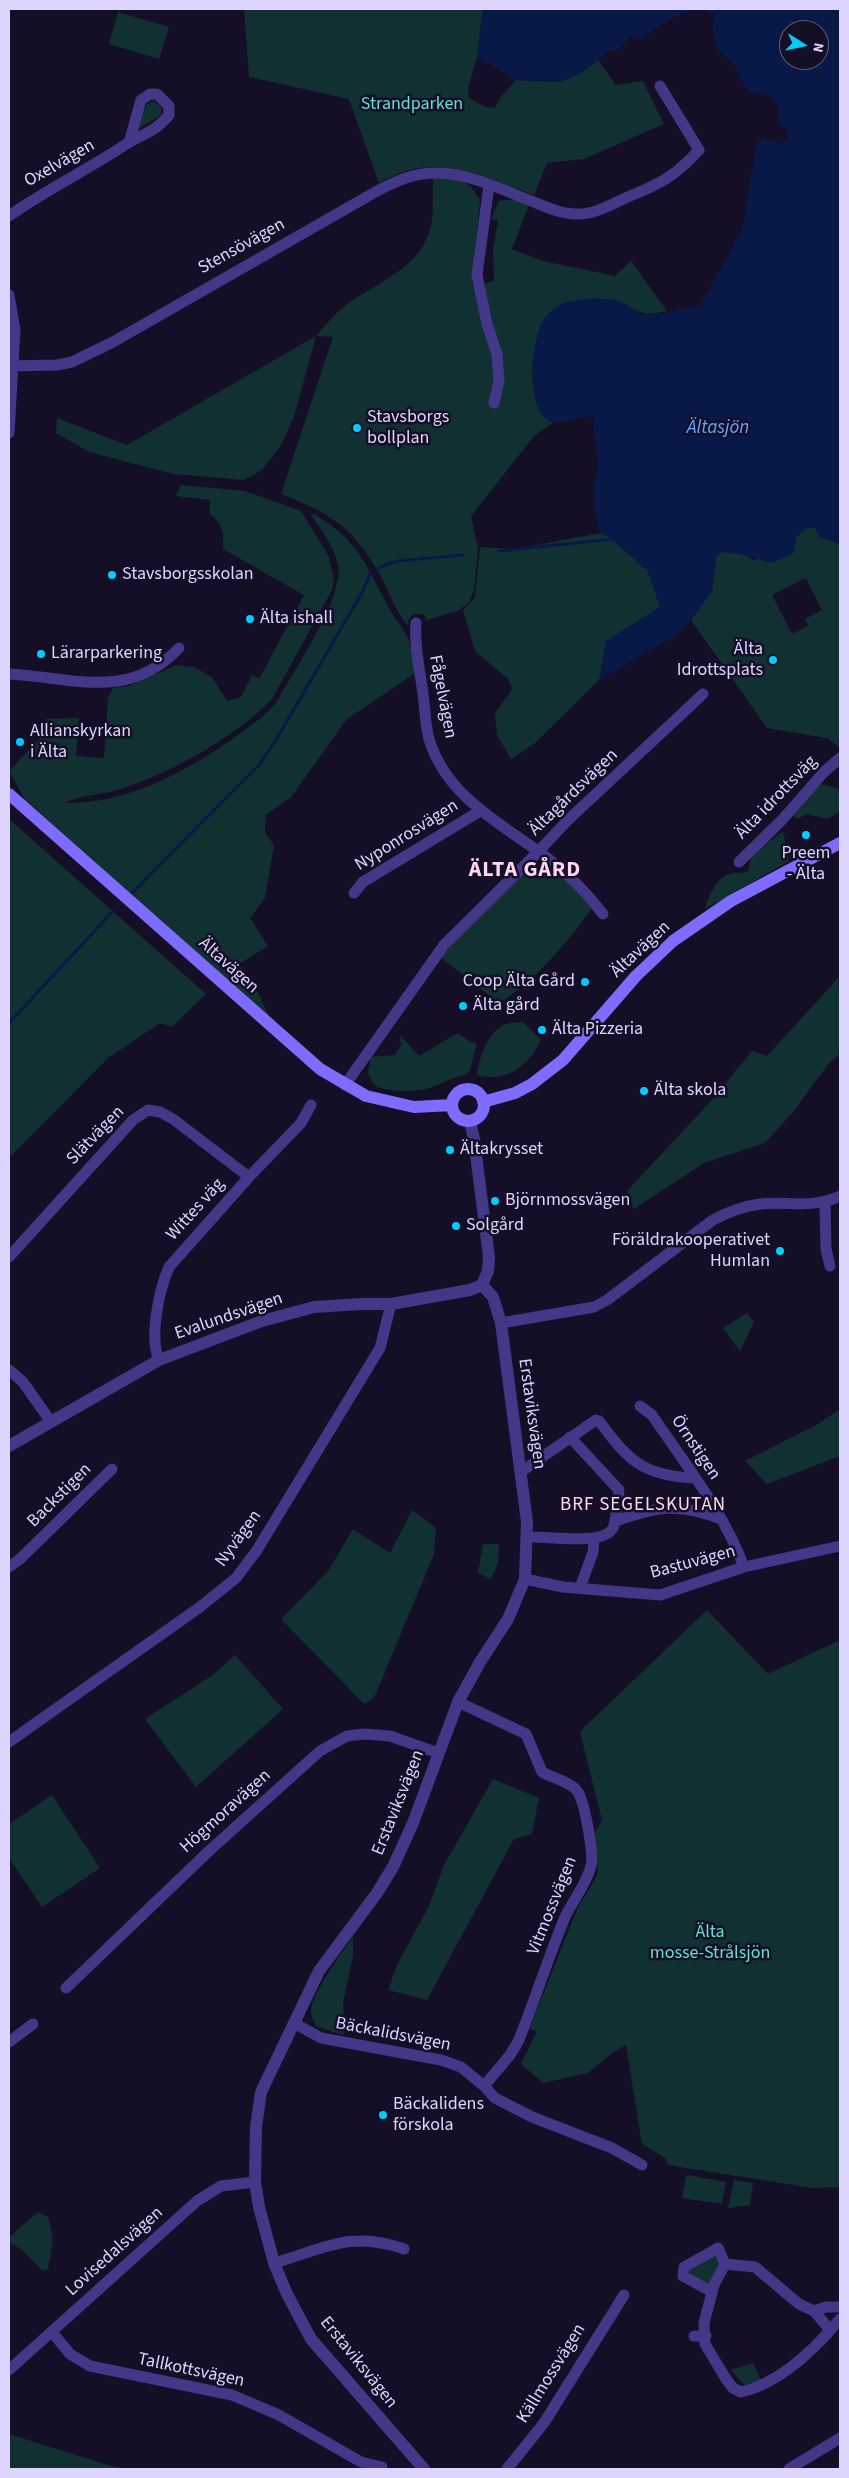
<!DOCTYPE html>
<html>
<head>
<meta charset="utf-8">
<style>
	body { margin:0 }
	#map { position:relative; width:849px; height:2478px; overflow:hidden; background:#150e27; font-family:"Source Sans 3",sans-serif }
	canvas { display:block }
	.frame { position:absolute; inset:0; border:10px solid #ded5ff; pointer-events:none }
	.north { position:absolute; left:779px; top:20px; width:50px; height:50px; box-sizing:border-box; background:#150e27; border:1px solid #655e7d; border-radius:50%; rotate:100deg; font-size:14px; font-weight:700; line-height:20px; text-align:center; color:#ded5ff }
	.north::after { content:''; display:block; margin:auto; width:18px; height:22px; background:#01ccff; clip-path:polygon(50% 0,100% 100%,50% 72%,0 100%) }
</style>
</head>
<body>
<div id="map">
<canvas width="849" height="2478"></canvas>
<div class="frame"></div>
<div class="north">N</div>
</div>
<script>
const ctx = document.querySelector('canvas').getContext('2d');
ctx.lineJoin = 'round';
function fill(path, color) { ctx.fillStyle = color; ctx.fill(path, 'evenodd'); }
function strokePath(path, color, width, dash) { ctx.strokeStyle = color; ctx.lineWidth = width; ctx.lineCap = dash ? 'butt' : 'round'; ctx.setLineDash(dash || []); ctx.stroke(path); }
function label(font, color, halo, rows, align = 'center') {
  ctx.font = font + ' "Source Sans 3",sans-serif'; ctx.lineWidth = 5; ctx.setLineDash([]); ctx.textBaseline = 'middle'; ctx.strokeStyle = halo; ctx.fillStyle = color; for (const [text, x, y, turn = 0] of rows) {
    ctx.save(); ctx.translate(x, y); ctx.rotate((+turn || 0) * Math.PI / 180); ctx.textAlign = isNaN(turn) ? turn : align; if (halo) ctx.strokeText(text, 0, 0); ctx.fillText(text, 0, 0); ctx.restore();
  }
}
const green = new Path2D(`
	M244,9H483L477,57L468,88L469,98L485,107L495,108L500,98L516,80C554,82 567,86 598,60L616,85L643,81L664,124L584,159L547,163L534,195C479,175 435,150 379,183L349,99L249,77Z
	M118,12L169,27L159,59L109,44Z
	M154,101L162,108L161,115L136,130L147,104Z
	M433,178H459L472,188L480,200L472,283L483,284L494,281L493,250L498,220L491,219L499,201L516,199L529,205L512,249L543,261L615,276L631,261L667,311C644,316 640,314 620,302L546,316C531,341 523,407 553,423L534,436L471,516L478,548L474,590L469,602L458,611L426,620L424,614H413L409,619L408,626C395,611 390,593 380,575C352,526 333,515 281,494L333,337L316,336L294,417L281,445L262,470L244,480L174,474L89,452L56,433L57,418L127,445L316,336C323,328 331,318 339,311C373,281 424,272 432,220C434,207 432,192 433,178Z
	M181,485L245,491L301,511L328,555L334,577L332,590L272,699C234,738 169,774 117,790C100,795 80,795 65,803C124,804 180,775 228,742C245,730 262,719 276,703C292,674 345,596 338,565C334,546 322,531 311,515L314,514C360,541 366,566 390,610C395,619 403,627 407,636C412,646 413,662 415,673L346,720L291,797L266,815L265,833L274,845L265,898L250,918L268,946L239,964L258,993L269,1016L261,1015L24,798L9,771L46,732V719L79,718L76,756L104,758L108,698L113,688L129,686L176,665L194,667L212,677L227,701L241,697L252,675L259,679L304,595L223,549C224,534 223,524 210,514V500L176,496Z
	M808,528H815L820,537L840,544V748L827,738L767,728L691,620L712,591L716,557L721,552L742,554L754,560L796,537ZM806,578L822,610L805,619L808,626L792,634L772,595Z
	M600,533L614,539L616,543L648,571L660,607L606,641L599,680L534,744L511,759L497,735L495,713L512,689L508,679L475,651L463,610L475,597L480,547L515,549Z
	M820,784L840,789V812L827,819L807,814L797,819L793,815Z
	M9,819L206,994L172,1027L160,1023L108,1058L9,1158Z
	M783,832L789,861L705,909C709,895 717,876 733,873C739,872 743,874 748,871L751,856L754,851Z
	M541,864L554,867L592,908C570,940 532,984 499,1003L441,958L456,940L531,866Z
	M840,976V1054L829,1063L793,1112L765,1143L704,1163L634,1209L627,1191L711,1101L752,1051L767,1056Z
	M523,1022L541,1040C528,1066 507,1083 477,1075C479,1058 488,1030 506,1024C511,1022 518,1023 523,1022Z
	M458,1033L470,1042L477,1043L470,1070L466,1075C446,1078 443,1085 426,1089C417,1092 384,1092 376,1086C373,1084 370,1077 368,1073L371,1057L395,1055L401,1045L400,1035L419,1056Z
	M747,1313L754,1322L740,1351L723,1328Z
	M840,1409V1456L767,1484L745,1461L818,1424Z
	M412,1510L436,1528L434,1554L374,1698L364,1704L281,1619L328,1571L353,1529L390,1553Z
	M483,1544H499L498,1563L491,1579L478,1573Z
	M707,1610L768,1674L840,1640V2187L812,2188L668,2165L665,2158L642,2144L626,2045L612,2053L588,2073L543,2083L521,2064L537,2031L530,2029L534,2017L578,1907L594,1881L598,1871L593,1835L602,1820L580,1732L591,1720L593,1722V1719Z
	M235,1655L283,1709L196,1787L145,1719L214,1674Z
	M493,1779L539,1798L532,1834L514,1839L427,2000L388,1990L397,1965L428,1908L444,1865Z
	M52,1795L100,1868L42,1907L9,1858V1824Z
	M353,1937V1956L343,2003L344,2035L317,2027C314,2022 311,2017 311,2012C310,1996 343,1950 353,1937Z
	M686,2175L726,2182L722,2204L682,2198Z
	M734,2180L753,2183L750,2205L728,2208Z
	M38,2212L48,2217C55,2239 52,2247 48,2269L43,2271L22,2250L9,2242V2237Z
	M715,2255L721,2262L709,2284C703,2284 692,2276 688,2271Z
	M753,2363L761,2380L744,2385L731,2370Z
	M9,2434L111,2466L128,2469H9Z`);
const water = new Path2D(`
	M483,9H695C674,16 657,26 641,40L630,36L619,50L609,51L581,73L560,82L516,80L477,57Z
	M702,9H840V544L820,537L815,528H808L796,537L794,553L771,563L742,554L721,552L716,557L712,591L681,632L599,680L606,641L660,607L648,571L616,543L614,539L600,533C593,508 590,487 600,463L596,452L593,416C583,417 561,424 552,422C526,415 533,349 539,329C541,320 550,311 558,306C570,298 608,296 621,302C628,305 634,312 641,314C655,316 687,309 701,305L743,228L756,145L763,138L782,144L788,137L786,129L776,122L780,111L773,97L751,92L741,81L736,66L718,49L712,29L714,14ZM789,30H819V60H789Z`);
const stream = new Path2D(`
	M499,551L614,539
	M378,568L397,561L463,555
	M131,894L259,765L276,740L363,591L370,573
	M9,1023L114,910`);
const minor = new Path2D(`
	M489,185L477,275L487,324L497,354L499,381L494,403
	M9,216C47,189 89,169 128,143C146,132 154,133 169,115V106L157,94H150L141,100L129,143
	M9,295L15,330L9,433
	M9,366L57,365L72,362L113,342L377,191C387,186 398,180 409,177C451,164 491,185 529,200C544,206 560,214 576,214C595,215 613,203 630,196C662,183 675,176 699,150L660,86
	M416,623C414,647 420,670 423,694C425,708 425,725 429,739C448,802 510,827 556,865C573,879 590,897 603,914
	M9,674C72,677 128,702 179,648
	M739,862L782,820L824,772L840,758
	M354,893L363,882L480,811
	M345,1085L444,945L537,853L568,820L703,694
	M825,1204L826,1249L830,1266
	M9,1257L133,1120L148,1110L160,1112L173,1119L249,1177
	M501,1323L594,1307L607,1300L713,1220C728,1212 744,1206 760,1204C789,1201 813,1209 840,1196
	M159,1360C149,1337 159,1290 169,1267L249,1177L301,1123L311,1105
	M9,1370L23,1382L51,1422
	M640,1406L652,1415C685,1464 724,1512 744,1567
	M522,1471L596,1420L599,1421C629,1461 643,1476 695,1478
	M616,1521C658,1506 679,1503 721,1519
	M535,1537C553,1537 604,1545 613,1528C616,1522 618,1498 619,1490L570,1437
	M9,1567L20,1559L112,1469
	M525,1579L563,1587L660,1595L744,1567L840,1546
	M580,1588L593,1552L594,1539
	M458,1702L526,1734L542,1772C552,1778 572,1782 578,1792C585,1804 594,1854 591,1866C586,1885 573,1900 565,1917C548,1958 535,2000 518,2042L510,2055L484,2086
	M9,1742L200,1607L236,1578L257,1550L380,1348L391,1304
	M66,1988L209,1851L320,1751L347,1736L364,1734L390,1736L438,1753
	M294,2023L321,2038L441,2060L461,2067L484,2086L495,2098L532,2117L612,2148L642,2165
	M9,2042L33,2024
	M274,2263C324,2249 350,2230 404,2249
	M725,2264L755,2267L799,2304L814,2311
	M712,2292L683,2276L684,2267L718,2248L725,2264L714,2285L704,2323L705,2344L726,2379L733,2388L741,2392C781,2383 815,2349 840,2319
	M830,2330L814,2311L826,2307H840
	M52,2332L70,2354L90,2366L232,2395L279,2415L361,2462L382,2467
	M694,2336H706
	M9,2370L197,2201L221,2186L255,2182
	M507,2469L544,2423L624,2295
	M789,2469L840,2438`);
const tertiary = new Path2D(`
	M470,1121L474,1139L489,1257L488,1271L482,1285
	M9,1446L159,1360L262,1321L314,1307L361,1304H391L470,1290L482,1285
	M424,2469L311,2339L287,2294L274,2263L259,2207L255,2182L256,2127L261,2092L319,1971L377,1893L393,1867L413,1823L458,1702L480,1662L508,1619L525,1579L527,1522L501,1323L493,1297L482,1285`);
const secondary = new Path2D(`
	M9,794L320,1069L366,1096L414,1107L452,1105
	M452 1105a16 16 0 1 1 32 0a16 16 0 1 1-32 0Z
	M483,1102L515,1093L532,1084L563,1060L636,976L673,941L731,901L840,843`);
const markers = [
	[357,428,5,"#01ccff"],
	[112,575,5,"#01ccff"],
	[250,619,5,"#01ccff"],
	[41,654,5,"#01ccff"],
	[773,660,5,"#01ccff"],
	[20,742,5,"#01ccff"],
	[806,835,5,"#01ccff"],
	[585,982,5,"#01ccff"],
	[463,1006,5,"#01ccff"],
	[542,1030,5,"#01ccff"],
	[644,1091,5,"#01ccff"],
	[450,1150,5,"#01ccff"],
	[495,1201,5,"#01ccff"],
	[456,1226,5,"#01ccff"],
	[780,1251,5,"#01ccff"],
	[383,2115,5,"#01ccff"]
];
const parkNames = [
	["Strandparken",412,105],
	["Älta",710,1933],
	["mosse-Strålsjön",710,1954]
];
const streetNames = [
	["Oxelvägen",60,164,-30],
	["Stensövägen",242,247,-29],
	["Fågelvägen",442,697,79],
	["Ältagårdsvägen",574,793,-44],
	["Älta idrottsväg",777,798,-46],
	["Nyponrosvägen",407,836,-32],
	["Ältavägen",641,950,-43],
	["Ältavägen",228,966,42],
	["Slätvägen",96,1136,-46],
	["Wittes väg",196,1210,-48],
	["Evalundsvägen",229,1317,-19],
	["Erstaviksvägen",531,1414,82],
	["Örnstigen",695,1448,56],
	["Backstigen",60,1496,-45],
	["Nyvägen",239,1539,-54],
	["Bastuvägen",693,1563,-15],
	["Erstaviksvägen",399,1803,-68],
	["Högmoravägen",226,1812,-42],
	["Vitmossvägen",553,1906,-68],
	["Bäckalidsvägen",393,2035,11],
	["Lovisedalsvägen",115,2252,-42],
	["Erstaviksvägen",358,2363,51],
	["Tallkottsvägen",191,2371,12],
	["Källmossvägen",552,2374,-58]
];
const poiNames = [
	["Stavsborgs",367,418],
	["bollplan",367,439],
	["Stavsborgsskolan",122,575],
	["Älta ishall",260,619],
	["Älta",763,650,"right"],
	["Idrottsplats",763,671,"right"],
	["Lärarparkering",51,654],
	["Allianskyrkan",30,732],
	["i Älta",30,753],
	["Preem",806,854,"center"],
	["- Älta",806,875,"center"],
	["Coop Älta Gård",575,982,"right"],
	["Älta gård",473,1006],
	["Älta Pizzeria",552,1030],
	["Älta skola",654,1091],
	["Ältakrysset",460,1150],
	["Björnmossvägen",505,1201],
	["Solgård",466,1226],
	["Föräldrakooperativet",770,1241,"right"],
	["Humlan",770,1262,"right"],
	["Bäckalidens",393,2105],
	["förskola",393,2126]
];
const waterNames = [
	["Ältasjön",718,429]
];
const neighbourhoodNames = [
	["BRF SEGELSKUTAN",643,1506]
];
const districtNames = [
	["ÄLTA GÅRD",525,871]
];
fill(green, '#113032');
fill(water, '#081947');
strokePath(stream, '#081947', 3);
strokePath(minor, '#433788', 11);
strokePath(tertiary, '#433788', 12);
strokePath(secondary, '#7e6cff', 12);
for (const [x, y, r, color] of markers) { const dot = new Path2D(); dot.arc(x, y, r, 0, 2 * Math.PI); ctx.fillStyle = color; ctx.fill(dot); strokePath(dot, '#150e27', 2); }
label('18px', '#5be5d0', '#150e27', parkNames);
label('18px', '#ded5ff', '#150e27', streetNames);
label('18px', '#ded5ff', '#150e27', poiNames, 'left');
label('italic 19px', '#63a7ff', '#150e27', waterNames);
ctx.letterSpacing = '1px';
label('19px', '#ffd7ec', '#150e27', neighbourhoodNames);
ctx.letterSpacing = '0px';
ctx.letterSpacing = '1px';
label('bold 22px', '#ffd7ec', '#150e27', districtNames);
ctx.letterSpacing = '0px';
</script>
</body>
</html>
